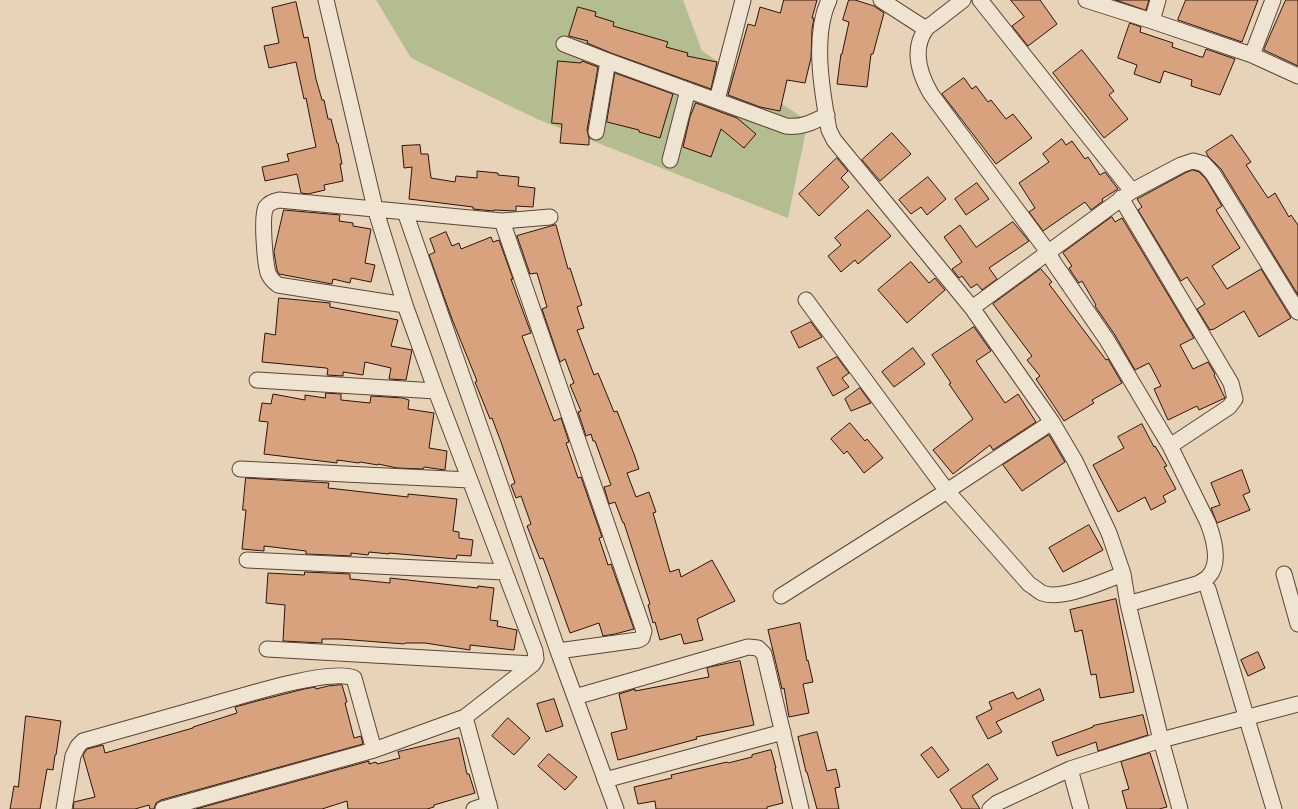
<!DOCTYPE html>
<html>
<head>
<meta charset="utf-8">
<style>
	body { margin:0 }
	canvas { display:block; background:#e7d4b8 }
</style>
</head>
<body>
<canvas width="1298" height="809"></canvas>
<script>
const ctx = document.querySelector('canvas').getContext('2d');
ctx.lineJoin = 'round';
function fill(path, color) { ctx.fillStyle = color; ctx.fill(path, 'evenodd'); }
function strokePath(path, color, width, dash) { ctx.strokeStyle = color; ctx.lineWidth = width; ctx.lineCap = dash ? 'butt' : 'round'; ctx.setLineDash(dash || []); ctx.stroke(path); }
const green = new Path2D(`
	M376,0H683L702,51L808,121L788,218L537,119L411,58Z`);
const building = new Path2D(`
	M784,0H817L812,18H814L812,29L811,58L805,83L787,80L780,111L760,107L728,95L748,24L755,26L760,7L780,13Z
	M849,0H855L874,6L884,13L873,54H871L867,87L837,84L841,54H842L849,22L843,20Z
	M1011,0H1040L1057,24L1028,46L1012,26L1024,17Z
	M1116,0H1149L1146,10Z
	M1186,0H1258L1242,42L1178,20Z
	M1286,0H1298V66L1264,50Z
	M296,2L304,38L308,37L316,79L322,100H324L328,119H331L337,143H338L342,164H340L343,181L324,185L325,190L308,194L301,193L297,174L265,181L262,167L289,161L287,154L316,147L311,123L306,98L304,99L296,62L269,68L264,46L279,43L272,8Z
	M578,7L596,12L595,16L614,22L613,26L668,42L666,47L688,53L687,56L717,62L711,89L611,53L587,43L588,41L569,36Z
	M1130,23L1141,27L1140,32L1173,43L1172,47L1201,57H1203L1206,49L1235,59L1220,95L1191,86L1192,80L1164,71L1160,83L1134,74L1137,65L1118,58Z
	M1082,50L1114,91L1109,95L1128,119L1104,138L1053,73Z
	M558,61L581,63L582,61L598,67L587,130L589,138V145L560,143L562,124L552,123Z
	M615,73L673,94L660,138L639,132V130L607,122Z
	M964,78L972,89L976,86L988,102L991,100L1006,119L1013,114L1032,138L996,164L942,94Z
	M696,103L737,118L756,134L744,148L721,129L711,157L683,147L690,117Z
	M892,133L911,154L880,181L862,160Z
	M1232,135L1251,162L1246,165L1268,198L1275,193L1289,217L1291,215L1298,225V295L1221,169L1208,156L1206,152Z
	M1062,139L1066,145L1072,141L1085,159L1088,157L1100,175L1105,172L1118,189L1102,199L1103,201L1091,210L1085,202L1043,231L1029,212L1035,208L1019,183L1049,162L1043,154Z
	M420,145L421,154H428L431,178L455,182L456,176L477,178V171L498,173V175L519,177L518,186L535,188L533,207L516,206V211L494,210V211L473,209V207L409,199L412,167L404,168L402,146Z
	M837,158L848,171L841,178L849,187L819,216L799,194Z
	M1193,170L1199,172L1206,179L1222,206L1216,210L1240,248L1212,266L1227,289L1261,269L1291,318L1259,337L1244,311L1214,329L1210,330L1197,309L1205,304L1187,277L1181,281L1138,210L1142,207L1137,199L1185,173Z
	M928,177L946,199L927,215L921,207L911,214L899,200Z
	M977,183L989,199L966,215L955,199Z
	M284,210L340,215L339,221L353,223V226L371,229L365,263L375,265L371,282L351,278L350,283L333,279L332,284L279,274L277,270L274,252Z
	M868,210L891,236L858,264L855,260L841,272L828,256L841,245L835,238Z
	M1112,217L1115,222L1122,218L1194,338L1180,345L1193,369L1208,362L1215,374L1214,375L1225,398L1199,410L1197,406L1168,420L1154,389L1161,386L1149,363L1135,370L1115,335L1095,306L1096,305L1082,281L1079,283L1074,276L1069,268L1072,266L1063,253Z
	M1013,222L1029,241L989,268L997,279L982,290L977,284L971,288L962,276L959,278L952,269L962,262L944,237L960,225L976,247Z
	M556,225L568,269L570,268L582,305L577,307L584,328L577,330L594,375L598,373L614,412L617,411L634,454L639,469L627,473L636,497L649,492L656,512L653,513L670,572L679,569L681,577L712,560L735,601L697,619L703,640L684,644L681,634L660,640L655,622L653,623L648,605L650,604L624,523H623L615,502L609,504L604,487L611,485L595,441H593L591,434L586,436L578,412L581,411L570,385L574,383L565,359L560,362L542,309L547,307L537,273L530,274L517,236Z
	M446,232L452,246L459,243L461,249L491,237L493,242L499,240L513,279H511L531,333L522,336L554,421L561,418L569,442L566,443L578,478L581,477L602,537L599,538L608,565L611,564L634,629L615,634L603,636L599,623L570,633L550,577L543,558L540,559L527,526L531,524L521,496L516,498L511,485L515,483L501,442L492,418L490,419L475,382L477,381L452,319L429,255L435,252L430,239Z
	M911,262L929,283L935,278L945,290L907,323L878,290Z
	M1041,269L1052,282L1049,284L1106,360L1108,359L1122,383L1092,400L1094,403L1064,421L1036,379L1040,376L1027,360L1032,356L993,304Z
	M279,298L330,303V307L398,320L391,346L412,350L406,380L389,379L391,368L365,362L363,375L343,372V376L327,375L328,369L326,368L262,362L265,333L275,335Z
	M811,322L822,337L799,348L791,332Z
	M974,327L991,351L976,361L1005,403L1018,394L1036,422L993,450L990,445L953,474L933,450L973,419L949,384L951,383L932,355Z
	M913,348L925,364L894,387L882,372Z
	M837,357L849,373L842,378L849,387L833,396L817,368Z
	M860,388L871,403L851,411L845,399Z
	M326,393L341,394V400L370,403L371,396L403,398L409,400L408,409L434,413L429,448L447,451L445,470L424,467L423,469L397,468L378,464V465L360,462L359,463L337,460V463L264,454L268,422L259,421L262,403L271,404L273,394L305,400V395L325,398Z
	M850,423L865,441L867,439L883,458L864,473L847,451L844,454L831,439Z
	M1142,424L1154,447L1155,446L1167,466L1164,467L1176,489L1163,496L1166,502L1151,510L1145,497L1118,512L1093,465L1124,448L1118,437Z
	M1049,435L1065,462L1022,491L1003,465Z
	M1242,470L1250,492L1243,495L1250,510L1217,523L1211,508L1220,505L1211,483Z
	M246,478L329,483L328,488L408,497V494L457,499L453,531L459,532V538L473,540L471,556L457,555L456,559L389,553V554L369,552L368,555L351,553V556L306,554V551L264,546V551L242,549L246,510H243Z
	M1089,525L1103,550L1063,572L1049,548Z
	M305,572L350,574V579L390,583V578L478,588V586L494,588L490,620L498,621L497,626L517,630L514,650L470,645V650L425,643H405L404,644L340,639H322V643L283,641L285,605L266,603L268,573L304,575Z
	M1116,599L1134,692L1100,698L1096,674L1091,675L1082,630L1075,632L1070,610Z
	M800,623L807,661L808,660L813,682L803,684L809,713L789,717L784,688L782,689L768,630Z
	M1258,652L1265,668L1248,676L1241,660Z
	M740,661L754,725L696,737L697,739L618,760L611,733L627,729L619,694L635,689V691L709,677L707,668Z
	M342,685L347,702L345,703L354,738L361,736L363,744L161,800L156,803L154,809H150L149,805L135,809H73L74,802L95,797L83,755L87,749L103,745L105,753L193,728V727L237,713L235,707L257,701L304,689L315,687L316,689L328,686Z
	M1040,689L1044,700L996,722L1002,732L988,739L976,717L992,709L989,702L1013,692L1017,699Z
	M554,699L563,726L546,732L537,704Z
	M1143,715L1148,735L1098,751L1096,742L1057,756L1052,742L1093,727V726Z
	M26,716L61,721L56,755H55L53,770L47,769L40,809H10L14,786L18,787Z
	M508,718L530,738L514,755L492,736Z
	M817,732L827,771L836,769L840,787L835,788L839,809H817L807,772H806L798,737Z
	M459,738L467,774H469L475,793L434,805V807L427,809H348L347,801L322,809H196L369,761V764L376,762L377,764L400,758L398,752Z
	M932,747L949,770L938,778L921,755Z
	M771,750L776,768H775L783,803L767,807V809H656L655,801L638,804L634,787L672,778L671,775L727,762L728,763L752,757V755Z
	M1150,753L1167,807L1159,809H1127L1122,791L1129,789L1121,762Z
	M549,754L577,777L565,790L538,766Z
	M988,764L998,779L972,796L980,809H962L950,790Z`);
const minor = new Path2D(`
	M829,0C812,36 822,92 829,130L834,140L972,308L1052,422L1075,461L1109,533L1123,574L1128,604L1161,740L1180,809
	M881,0L926,29
	M963,0C954,7 945,14 936,21C933,24 928,26 926,29C911,50 920,75 931,94L1048,252L1054,263L1107,340L1170,446L1208,523C1214,539 1221,564 1208,577C1205,580 1201,582 1197,584L1128,604
	M980,0L1132,191
	M1086,0L1152,21L1252,55L1298,76
	M1152,21L1158,0
	M564,44L608,61L786,126C802,128 813,122 827,115
	M1252,55L1273,0
	M717,100L743,0
	M596,132L608,61
	M670,160L688,90
	M1121,198L1231,383L1235,399L1229,407L1170,446
	M405,212L558,651L638,640L642,638L644,631L502,221
	M806,300L947,491L1029,584C1034,587 1038,591 1042,593C1061,601 1104,581 1123,574
	M405,305L278,285C274,282 270,278 268,273C265,262 261,216 266,207C269,203 274,201 279,200L502,221L550,217
	M972,308L1132,191L1181,165L1193,161L1204,164L1213,174L1298,312
	M257,380L436,391
	M240,469L470,480
	M247,560L505,572
	M1284,574L1298,624
	M1208,589L1274,809
	M781,596L947,491L1052,422
	M267,649L533,664
	M558,651L616,809
	M575,697L748,647L758,648L764,654L801,809
	M465,717L490,809
	M1070,769L1081,809
	M605,780L783,732
	M64,809L73,756L78,746L83,741C122,730 161,719 200,708C230,700 328,667 354,678L374,750
	M163,809L374,750L465,717L533,664L536,659L535,651L436,391L405,305L375,208L326,0
	M474,809L489,804
	M990,809L997,803L1070,769L1161,740L1298,704`);
fill(green, '#b4bd90');
fill(building, '#d8a27e');
strokePath(building, '#2c140a', 1);
strokePath(minor, '#5b4436', 17);
strokePath(minor, '#efe3d1', 15);
</script>
</body>
</html>
